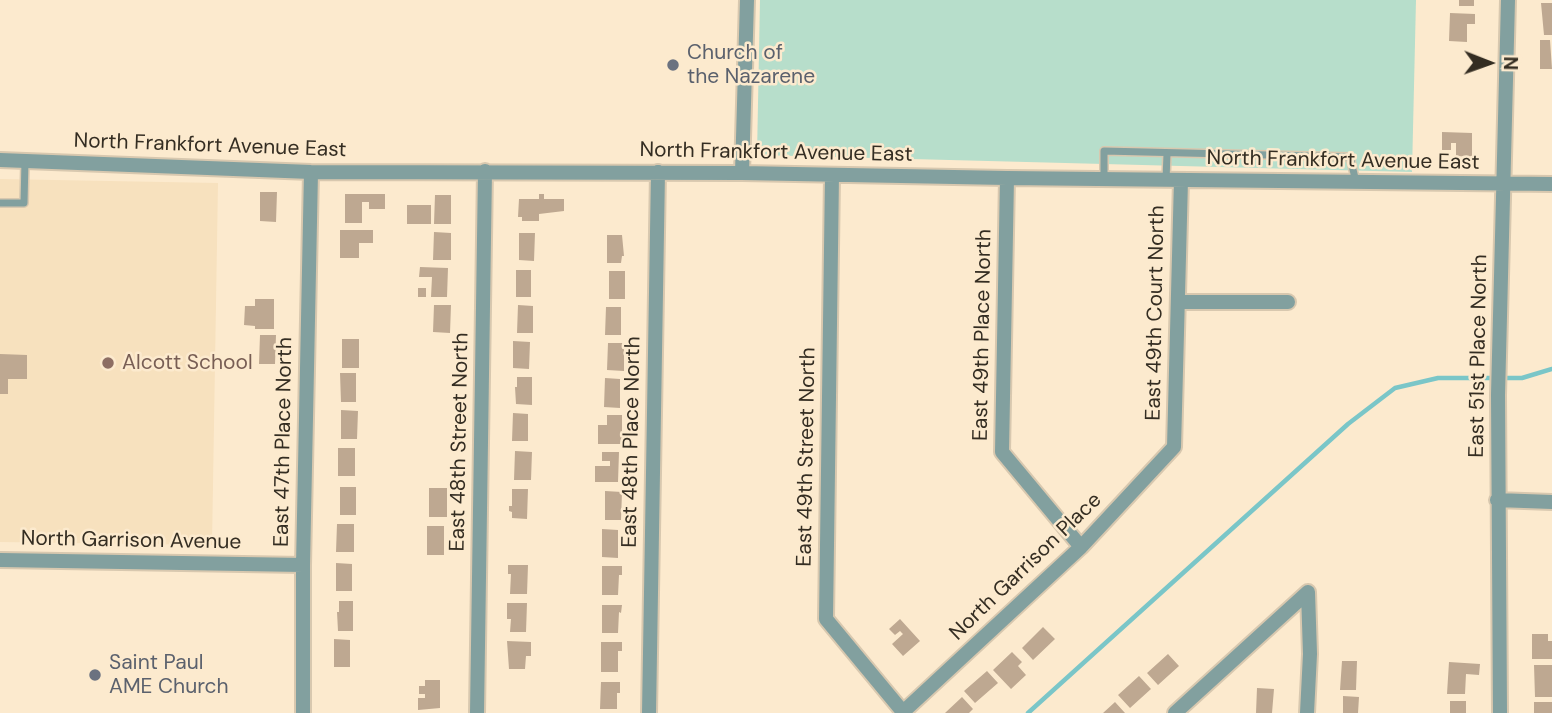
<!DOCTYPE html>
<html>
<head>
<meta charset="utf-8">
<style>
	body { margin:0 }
	#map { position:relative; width:1552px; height:713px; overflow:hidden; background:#fceace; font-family:"DM Sans",sans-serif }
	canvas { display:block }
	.north { position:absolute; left:1454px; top:28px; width:70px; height:70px; -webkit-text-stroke:5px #fceace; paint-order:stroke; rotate:91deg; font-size:19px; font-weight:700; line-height:28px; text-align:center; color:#342d22 }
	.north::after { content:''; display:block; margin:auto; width:24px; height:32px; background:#342d22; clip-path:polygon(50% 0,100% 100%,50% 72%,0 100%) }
</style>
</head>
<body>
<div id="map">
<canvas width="1552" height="713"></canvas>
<div class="north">N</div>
</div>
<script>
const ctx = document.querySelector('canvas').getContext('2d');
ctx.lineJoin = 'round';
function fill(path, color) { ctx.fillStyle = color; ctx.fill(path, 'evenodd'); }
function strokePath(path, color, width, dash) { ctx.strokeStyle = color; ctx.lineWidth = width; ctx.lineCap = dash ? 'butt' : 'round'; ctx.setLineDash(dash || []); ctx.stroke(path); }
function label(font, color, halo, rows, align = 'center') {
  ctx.font = font + ' "DM Sans",sans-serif'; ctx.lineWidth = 5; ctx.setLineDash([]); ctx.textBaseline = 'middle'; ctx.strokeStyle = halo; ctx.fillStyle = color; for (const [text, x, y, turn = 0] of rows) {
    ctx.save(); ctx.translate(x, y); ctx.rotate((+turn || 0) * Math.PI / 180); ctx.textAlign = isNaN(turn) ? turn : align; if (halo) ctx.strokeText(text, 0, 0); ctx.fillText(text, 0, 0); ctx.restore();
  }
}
const built = new Path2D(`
	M0,179L218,183L212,545L0,542Z`);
const green = new Path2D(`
	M760,0H1416L1412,172L757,155Z`);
const stream = new Path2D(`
	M1028,713L1348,424L1395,388L1438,378H1522L1552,369`);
const building = new Path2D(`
	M1459,0H1474V6H1459Z
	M1541,3H1552V35H1544Z
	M1450,13L1475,14V24H1467V42L1449,41Z
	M1540,40H1550L1552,69H1540Z
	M1442,132L1472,133V157L1456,156V143H1451V150H1442Z
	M260,192H277L276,222L260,221Z
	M345,194H385V209H369V202H362V223H345Z
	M539,194H544V199H564V211L539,214V221H522V217H518L519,199H539Z
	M435,195H451V224H434Z
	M407,205H431V224H407Z
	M340,230H373V243H359V258H340Z
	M434,232L451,233V260H433Z
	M519,233H535L534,261L519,260Z
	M607,235H622L624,256H622L621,263H607Z
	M420,267L448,268L447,297H431L432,277H419Z
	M516,270H531V297H516Z
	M609,271H625V299H609Z
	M418,288H426V297H418Z
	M255,299H274V329H255V326L244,325L245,306H255Z
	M434,305H451L450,333L433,332Z
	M518,305L533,306V333H517Z
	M606,307H621V335H605Z
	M260,335H276L275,364H259Z
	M342,339H359V368H342Z
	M513,341L530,342L529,369L513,368Z
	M608,343H624V371L607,370Z
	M0,354L27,355V379H8V394H0Z
	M340,373H356V402H341Z
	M517,377H532V405L516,404L515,387H517Z
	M605,378L620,379V408L604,407Z
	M341,410L358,411L357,439H341Z
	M513,413L528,414V441H512Z
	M607,415H622V444H598V425H607Z
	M338,448H355V476H338Z
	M515,451L532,452L531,480H514Z
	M602,452H619L618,482H595V466H610V461H602Z
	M340,487H356V515H340Z
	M429,488H447V517H429Z
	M512,489H528L527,519L512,518V512L509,511V506H512Z
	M605,491L622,492L621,520H605Z
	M337,524H354V552H336Z
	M427,526H444V555H427Z
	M602,529L618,530V558L602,557Z
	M336,563L352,564V591H336Z
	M508,565H528L527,594H510L511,574H508Z
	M602,566H622V575H619L618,595H602Z
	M339,601H353V631H338L337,612H339Z
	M507,603H527L526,632H510L511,619H507Z
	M602,605H622L621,613L619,612L618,633H602Z
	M900,619L920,641L903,656L892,644L903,634L900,631L895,635L889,629Z
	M1043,627L1055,639L1033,660L1022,648Z
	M1532,634H1548V641H1552V659H1532Z
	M334,639L350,640V667H334Z
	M507,641L531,642V656H526L525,669H509Z
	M601,642H622V651H618V672H601Z
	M1012,652L1022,662L1018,666L1026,675L1011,689L993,670Z
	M1168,654L1179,666L1158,685L1147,673Z
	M1342,661H1357L1356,690H1340Z
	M1449,662L1480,664L1479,675L1466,674L1465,694H1447Z
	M1534,665H1552V697H1535Z
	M987,671L998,683L975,703L964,691Z
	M1139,676L1151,689L1130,708L1118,695Z
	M425,680H440V708L418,710V698H425V694H419V686H425Z
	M601,682H620V693H617V709H600Z
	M1257,688L1274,689L1272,713H1256Z
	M1343,696L1359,697L1358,713H1343Z
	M962,697L973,709L969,713H945Z
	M1450,701H1466V713H1450Z
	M1115,702L1125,713H1103Z
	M1534,702H1552V713H1534Z`);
const lane = new Path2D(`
	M1104,179V151L1350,157L1356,182
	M1166,180L1167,154
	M0,203H24L25,161`);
const street = new Path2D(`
	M0,160L311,172L742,173L1007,178L1552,184
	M742,173L747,0
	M832,175L826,619L903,712
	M1007,178L1002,452L1081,547
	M1179,302H1288
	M1497,500L1552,502
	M0,560L303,565
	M303,713V565L311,172
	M477,713L485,171
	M649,713L658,172
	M902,713L1081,547L1174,447L1181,180
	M1175,713L1308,592
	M1307,713L1310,654L1308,592
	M1500,713L1498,395L1508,0`);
const markers = [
	[673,65,7,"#6b7280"],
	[108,363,7,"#8d6e63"],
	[95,675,7,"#6b7280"]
];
const worshipNames = [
	["Church of",687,53],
	["the Nazarene",687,77],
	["Saint Paul",109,663],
	["AME Church",109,687]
];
const streetNames = [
	["North Frankfort Avenue East",210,146,2],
	["North Frankfort Avenue East",776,153,1],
	["North Frankfort Avenue East",1343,161,1],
	["East 49th Court North",1156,313,-89],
	["East 49th Place North",983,335,-89],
	["East 51st Place North",1479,356,-89],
	["East 47th Place North",284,442,-89],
	["East 48th Street North",460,442,-89],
	["East 48th Place North",632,442,-89],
	["East 49th Street North",807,457,-89],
	["North Garrison Avenue",131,541,1],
	["North Garrison Place",1026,567,-44]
];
const educationNames = [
	["Alcott School",122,363]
];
fill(built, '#f7e1be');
fill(green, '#b7decb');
strokePath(stream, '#7ac6c8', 4.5);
fill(building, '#bea891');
strokePath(lane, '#d8c8af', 10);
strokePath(street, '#d8c8af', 18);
strokePath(lane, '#82a09f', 7);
strokePath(street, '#82a09f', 14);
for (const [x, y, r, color] of markers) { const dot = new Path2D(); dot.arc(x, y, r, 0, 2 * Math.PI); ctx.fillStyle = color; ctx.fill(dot); strokePath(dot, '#fceace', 2.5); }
label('21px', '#5b616d', '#fceace', worshipNames, 'left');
label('21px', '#342d22', '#fceace', streetNames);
label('21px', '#785e54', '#fceace', educationNames, 'left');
</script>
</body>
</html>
